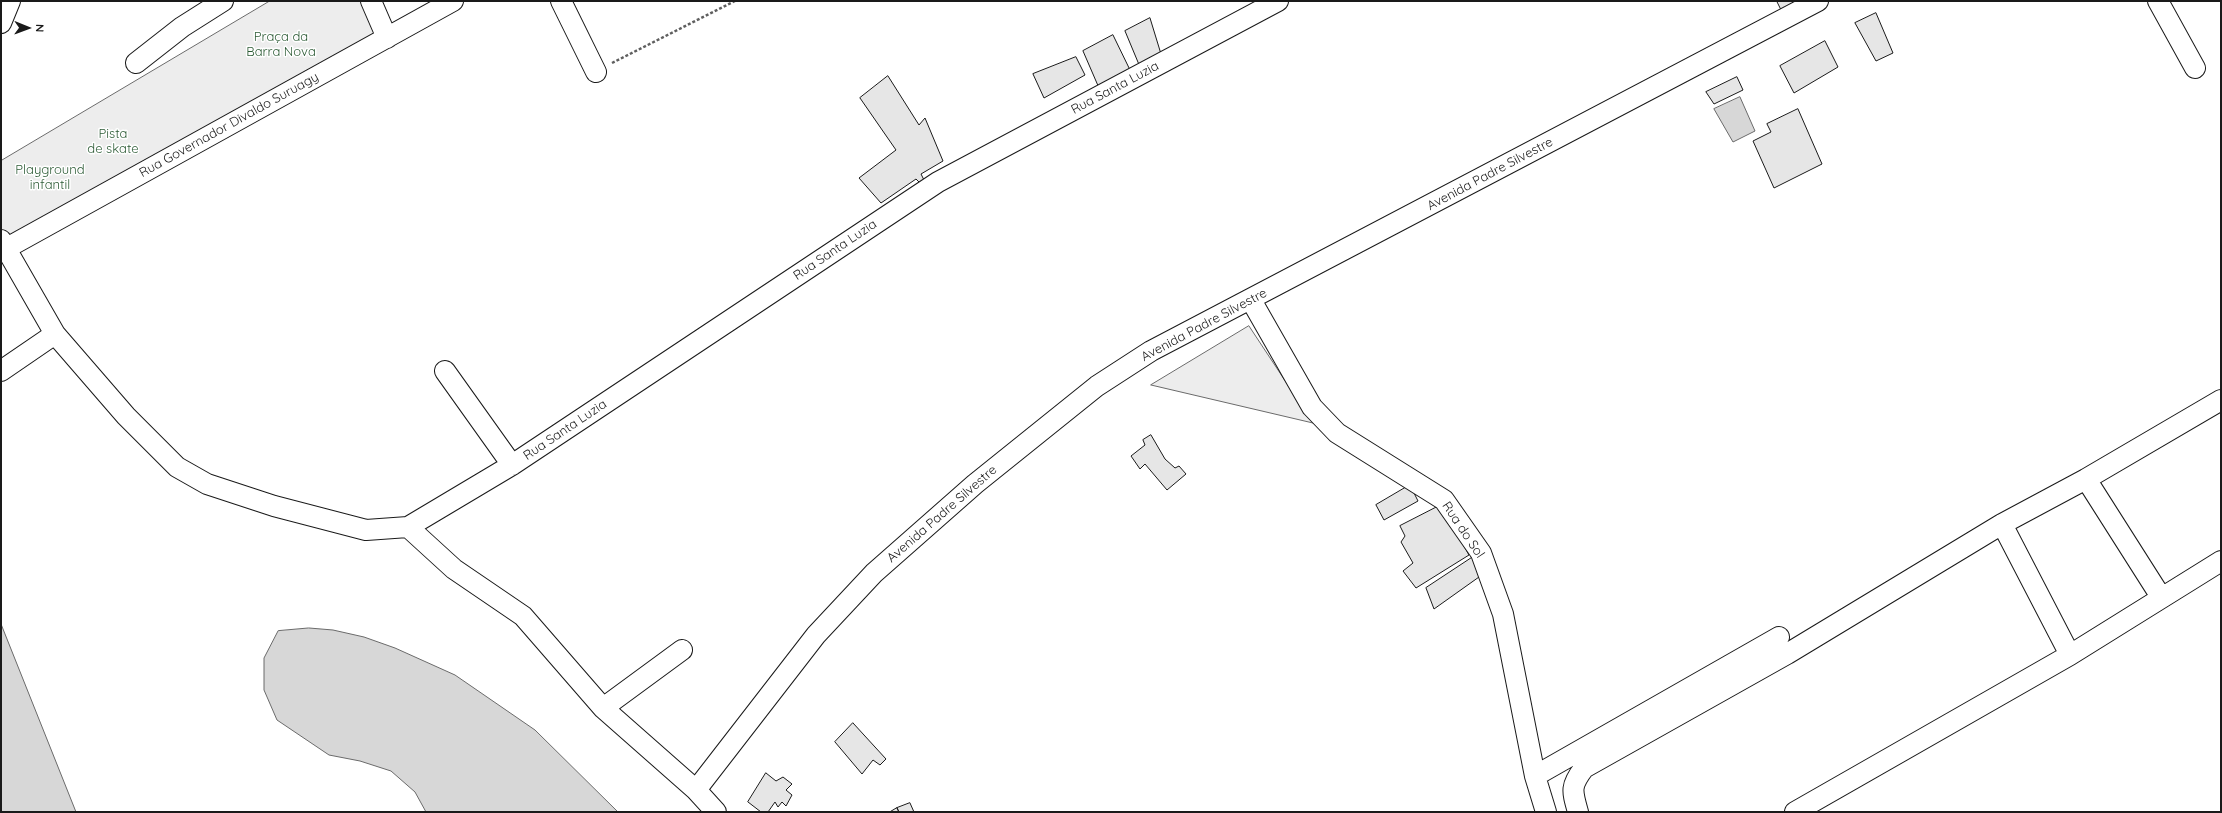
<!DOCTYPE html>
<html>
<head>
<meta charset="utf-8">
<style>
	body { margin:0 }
	#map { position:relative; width:2222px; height:813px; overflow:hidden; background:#fff; font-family:Quicksand,sans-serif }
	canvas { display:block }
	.frame { position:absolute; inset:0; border:2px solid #1a1a1a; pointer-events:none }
	.north { position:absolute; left:8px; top:8px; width:40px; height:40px; -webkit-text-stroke:3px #fff; paint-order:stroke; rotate:91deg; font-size:11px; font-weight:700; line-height:16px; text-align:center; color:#1a1a1a }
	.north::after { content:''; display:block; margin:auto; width:14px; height:18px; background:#1a1a1a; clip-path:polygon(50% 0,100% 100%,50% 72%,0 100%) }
</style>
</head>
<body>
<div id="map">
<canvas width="2222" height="813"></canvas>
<div class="frame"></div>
<div class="north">N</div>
</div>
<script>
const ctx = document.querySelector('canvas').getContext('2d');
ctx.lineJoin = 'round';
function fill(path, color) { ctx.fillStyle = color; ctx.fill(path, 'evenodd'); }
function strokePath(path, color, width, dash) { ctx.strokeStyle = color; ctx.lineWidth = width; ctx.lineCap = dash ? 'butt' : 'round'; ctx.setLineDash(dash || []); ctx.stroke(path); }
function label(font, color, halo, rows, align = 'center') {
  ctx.font = font + ' Quicksand,sans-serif'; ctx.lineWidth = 3; ctx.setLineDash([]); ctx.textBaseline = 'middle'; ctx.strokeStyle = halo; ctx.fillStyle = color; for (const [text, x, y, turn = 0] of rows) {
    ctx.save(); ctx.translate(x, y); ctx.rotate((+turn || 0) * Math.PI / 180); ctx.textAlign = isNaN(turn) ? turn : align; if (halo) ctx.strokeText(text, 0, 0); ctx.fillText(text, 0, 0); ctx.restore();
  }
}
const built = new Path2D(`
	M270,1H361L381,38L1,242V161Z
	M1249,326L1313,423L1151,385Z`);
const water = new Path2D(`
	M1740,97L1755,131L1733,142L1714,109Z
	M1,624L76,812H1Z
	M309,628L333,630L364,637L395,648L455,675L535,730L618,812H426L415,792L391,771L360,761L329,755L277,720L264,690V658L278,631Z`);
const building = new Path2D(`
	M1777,1H1795L1782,11Z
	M1876,13L1893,53L1876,61L1855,23Z
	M1150,18L1161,54L1140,67L1125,31Z
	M1113,35L1131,72L1099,88L1083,51Z
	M1825,41L1838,67L1794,93L1780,66Z
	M1076,57L1085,75L1044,98L1033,74Z
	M888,76L919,125L925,118L943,161L921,174L925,182L922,185L916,179L881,203L859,178L896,150L860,98Z
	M1737,77L1743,90L1714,104L1706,92Z
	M1798,109L1822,164L1774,188L1753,141L1771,132L1767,124Z
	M1151,435L1165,459L1175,468L1179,466L1186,474L1167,490L1145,464L1140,469L1131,456L1145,445L1143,440Z
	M1410,485L1418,501L1384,520L1376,505Z
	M1441,505L1469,555L1416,588L1403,571L1413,563L1401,542L1405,536L1400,526Z
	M1473,557L1479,577L1434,609L1426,588Z
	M853,723L886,759L880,765L873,760L862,774L835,742Z
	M766,773L776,781L783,777L792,784L786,790L792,795L786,806L782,802L778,807L775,802L768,812H761L748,802Z
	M910,803L914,812H899L897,808Z
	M897,808L899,812H890Z`);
const path = new Path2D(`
	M612,63L735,1`);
const minor = new Path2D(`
	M371,1L387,38
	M561,1L596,72
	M2158,1L2195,68
	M1,23L10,1
	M136,63L182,27L223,1
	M1,240L55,334L126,416L177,467L207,484L274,506L366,530L408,527L454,569L523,616L603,708L696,790L716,812
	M5,249L453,1
	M1251,300L1312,407L1337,433L1444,500L1481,553L1503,614L1535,776L1546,812
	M1,371L55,334
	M445,371L512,465
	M2086,479L2161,597
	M2002,524L2070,655
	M408,527L512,465L938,182L1278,1
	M603,708L682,650
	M1535,776L1779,637
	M696,790L816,635L874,573L975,484L1097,386L1151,351L1818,1
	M1578,812C1572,791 1570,786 1584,768L1787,654L2002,524L2086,479L2221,400
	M1795,812L2070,655L2221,561`);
const parkNames = [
	["Praça da",281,37],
	["Barra Nova",281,52],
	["Pista",113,134],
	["de skate",113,149],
	["Playground",50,170],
	["infantil",50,185]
];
const streetNames = [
	["Rua Santa Luzia",1115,88,-28],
	["Rua Governador Divaldo Suruagy",229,125,-29],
	["Avenida Padre Silvestre",1490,174,-28],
	["Rua Santa Luzia",835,250,-34],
	["Avenida Padre Silvestre",1204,325,-28],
	["Rua Santa Luzia",565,430,-34],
	["Avenida Padre Silvestre",942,514,-41],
	["Rua do Sol",1463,530,56]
];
fill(built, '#ededed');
strokePath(built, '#6a6a6a', 1);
fill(water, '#d7d7d7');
strokePath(water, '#6a6a6a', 1);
fill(building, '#e6e6e6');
strokePath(building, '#1a1a1a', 1);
strokePath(minor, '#1a1a1a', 22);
strokePath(path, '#5f5f5f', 2.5, [3, 2]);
strokePath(minor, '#fff', 20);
label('13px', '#2b5a34', '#fff', parkNames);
label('13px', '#1a1a1a', '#fff', streetNames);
</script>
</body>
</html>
